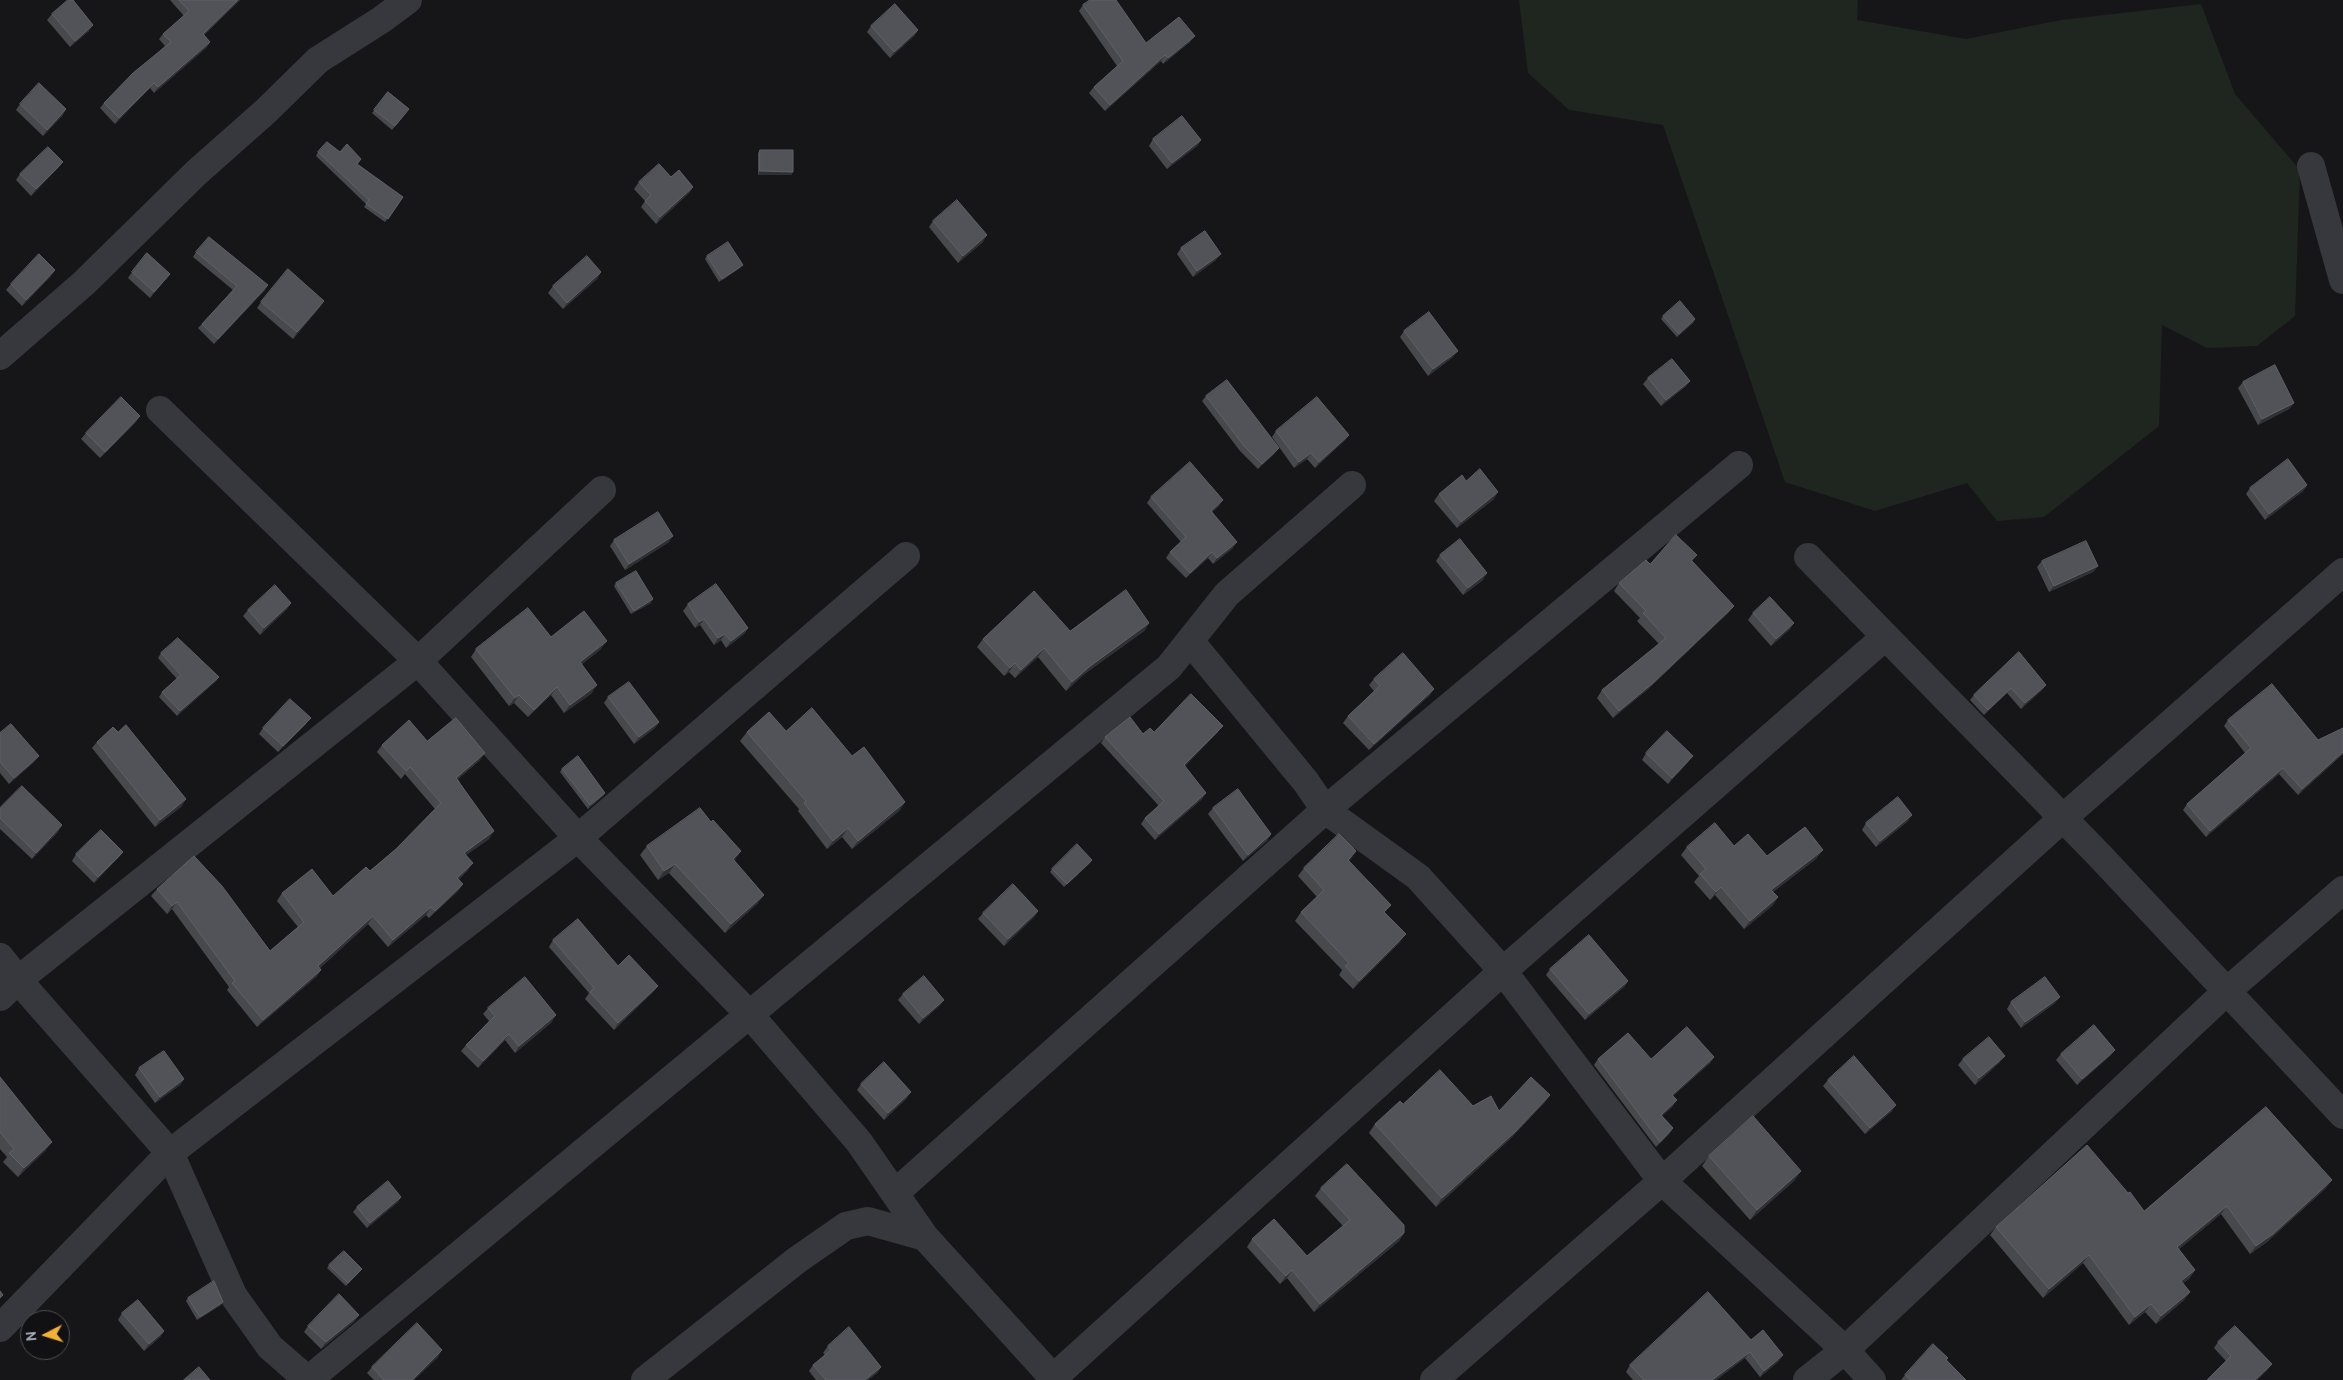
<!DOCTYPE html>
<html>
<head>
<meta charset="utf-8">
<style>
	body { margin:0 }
	#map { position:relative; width:2343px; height:1380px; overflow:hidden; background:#161618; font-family:Cabin,sans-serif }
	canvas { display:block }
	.north { position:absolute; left:20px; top:1310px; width:50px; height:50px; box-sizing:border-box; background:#111113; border:1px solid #4d4f55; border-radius:50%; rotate:265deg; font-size:14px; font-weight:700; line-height:20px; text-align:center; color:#a8adb8 }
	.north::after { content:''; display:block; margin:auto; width:18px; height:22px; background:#f2b134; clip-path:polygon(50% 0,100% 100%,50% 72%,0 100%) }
</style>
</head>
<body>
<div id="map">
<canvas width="2343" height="1380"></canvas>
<div class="north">N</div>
</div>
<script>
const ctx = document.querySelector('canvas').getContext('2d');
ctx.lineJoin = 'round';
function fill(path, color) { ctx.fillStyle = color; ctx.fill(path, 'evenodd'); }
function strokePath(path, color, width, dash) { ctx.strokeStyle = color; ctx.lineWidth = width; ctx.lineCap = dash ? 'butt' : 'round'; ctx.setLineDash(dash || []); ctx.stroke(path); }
const green = new Path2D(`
	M1519,0H1858L1857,20L1966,39L2061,20L2201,4L2235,94L2300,170L2295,316L2257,346L2207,348L2162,325L2159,426L2044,517L1997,521L1967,483L1875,511L1785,482L1663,125L1569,110L1528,73Z`);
const minor = new Path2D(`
	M2311,166L2343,280
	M0,356L84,283L196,173L266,111L318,60L381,20L408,0
	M160,410L418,661L578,838L750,1015L859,1142L925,1237L1055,1380
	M1808,557L2099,855L2343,1115
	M1190,641L1306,782L1325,810L1418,877L1503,971L1662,1181L1845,1350L1872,1380
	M0,957L18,980L170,1153L233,1295L270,1347L308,1380L1169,667L1227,594L1352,485
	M0,997L18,980L418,661L602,490
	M895,1193L1325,810L1739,465
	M0,1328L170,1153L578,838L906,556
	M645,1380L797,1260L846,1226L868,1221L925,1237
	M1051,1380L1503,971L1885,637
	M1434,1380L1662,1181L2063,818L2343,572
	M1807,1380L1845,1350L2227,991L2343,890`);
const wall = new Path2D(`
	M170,0H240L204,35L210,42L206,48L154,93L150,88L115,124L100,108L104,103L165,46L159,39L163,34L184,16Z
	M1083,5L1146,43L1190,42L1163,64L1161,61L1105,111L1089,93L1094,87L1117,66L1079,11Z
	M52,14L89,31L70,47L47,20Z
	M871,26L918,30L914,36L890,58L867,32Z
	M388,92L409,109L392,130L372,113Z
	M20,104L66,109L62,116L43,136L16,110Z
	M1153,139L1201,140L1197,146L1167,169L1149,146Z
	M760,150L793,172L791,175H758V153Z
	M318,152H340L359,162L357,164L403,197L385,222L364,207L366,204L316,156Z
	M63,162L58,168L31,196L16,180L20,174Z
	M671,177L693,187L689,193L656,224L641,207L645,201L634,189L639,182Z
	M933,221L983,242L958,263L929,227Z
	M1181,248L1216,260L1193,277L1177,254Z
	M196,252L265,290L214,344L198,328L202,324L233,290L193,257Z
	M707,256L740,268L719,282L705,259Z
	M55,270L50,277L22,306L6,290L11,284Z
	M132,272L170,274L150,298L128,278Z
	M601,272L597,279L563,309L548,293L553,286Z
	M261,302L320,307L293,339L257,308Z
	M1663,316L1695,319L1693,323L1677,337L1661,319Z
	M1404,331L1453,357L1428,376L1400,337Z
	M1648,378L1690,381L1685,387L1661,406L1643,384Z
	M2243,382L2294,403L2289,409L2258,425L2238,388Z
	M1206,396L1275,453L1258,469L1240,451L1202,401Z
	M136,422L100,458L81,439L86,433Z
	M1276,431L1349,435L1344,441L1315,468L1307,459L1294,468L1272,437Z
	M2307,485L2303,491L2265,520L2246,494L2250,488Z
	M1439,494L1494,499L1457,528L1434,501Z
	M1151,497L1219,506L1212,512L1233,548L1213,564L1208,558L1186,578L1166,558L1170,552L1181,542L1147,503Z
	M614,540L669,542L625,570L610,546Z
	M1440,555L1483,580L1463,595L1436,561Z
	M1697,555L1692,561L1734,606L1728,613L1647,690L1613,718L1597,698L1602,690L1659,644L1637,621L1640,618L1614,591L1619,583L1650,564Z
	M2042,561L2098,566L2093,572L2049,592L2037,567Z
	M616,583L651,603L631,614L614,586Z
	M291,603L287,609L260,635L243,616L248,610Z
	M688,604L748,628L744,634L726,648L721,640L714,645L700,625L695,628L683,611Z
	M1753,613L1790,629L1771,646L1748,620Z
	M1149,623L1144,631L1083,675L1066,691L1038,657L1015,678L1009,672L1004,676L977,647L983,639Z
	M551,637L601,649L582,664L592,693L564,713L551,695L528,717L514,703L509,706L471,657L476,649Z
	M2019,652L2046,685L2042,690L2021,709L2007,693L1984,715L1970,700L1974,695Z
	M161,653L219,677L216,681L177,716L159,697L162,692L177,679L158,658Z
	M1374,679L1430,695L1369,750L1343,723L1348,716L1374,691L1369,685Z
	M608,697L659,722L655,728L634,744L604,703Z
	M2228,720L2318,740L2343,754L2298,795L2279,774L2206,837L2183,810L2187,804L2245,753L2224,726Z
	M306,724L278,752L259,734L263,728Z
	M786,731L852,756L905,802L899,811L852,849L842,837L827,849L798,811L799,809L740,741L747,732Z
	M1154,732H1218L1185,766L1202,799L1155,840L1141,824L1145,818L1159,806L1101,743L1105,737Z
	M0,733L34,762L9,784L0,773Z
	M427,741L480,760L458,779L489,839L466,855L468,870L459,879L463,884L458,891L429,918L426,915L388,947L368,924L320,968L321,970L316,977L257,1027L227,990L229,987L172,909L167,914L151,896L157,889L270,951L298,927L277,901L282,893L333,896L370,871L396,849L435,809L405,774L401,779L377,752L382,745Z
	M97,742L182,806L155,827L92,748Z
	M1646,753L1688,762L1668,784L1642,760Z
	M562,769L605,793L603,796L588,809L560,772Z
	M0,808L58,832L32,859L0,829Z
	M1213,808L1271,834L1267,841L1243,861L1208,814Z
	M1908,821L1876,847L1862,830L1866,823Z
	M647,846L734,860L758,903L725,933L669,873L658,880L640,855Z
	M1687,847L1767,856L1817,858L1773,892L1778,897L1772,906L1744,929L1715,895L1710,900L1694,882L1699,876L1681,855Z
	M1356,851L1349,861L1385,913L1400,942L1353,989L1339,975L1342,970L1295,921L1301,912L1317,897L1298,876L1304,868Z
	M123,852L118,858L94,883L72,861L76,854Z
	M1092,860L1090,863L1064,887L1050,872L1052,869Z
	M1038,911L1034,917L1004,946L978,919L983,913Z
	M553,940L618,966L658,986L653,992L614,1030L585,999L589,993L549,947Z
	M1550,969L1628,981L1624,987L1585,1020L1546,975Z
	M903,994L944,1000L939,1006L919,1024L898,1000Z
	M2011,1002L2055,1003L2021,1028L2007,1009Z
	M488,1008L552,1022L515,1053L505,1040L478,1068L461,1051L466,1045L489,1021L483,1014Z
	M2115,1050L2110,1056L2077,1085L2056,1060L2061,1054Z
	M1714,1057L1710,1063L1673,1096V1106L1662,1116L1673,1128L1669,1134L1656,1147L1594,1065L1598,1059Z
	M1963,1059L2000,1062L1975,1085L1958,1065Z
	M139,1068L184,1079L180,1085L155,1103L135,1075Z
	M0,1077L46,1150L18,1177L3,1162L7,1157L0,1149Z
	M1828,1080L1892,1111L1865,1134L1823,1086Z
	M861,1084L907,1098L884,1120L857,1090Z
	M1550,1095L1544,1103L1509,1140L1436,1207L1369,1133L1375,1124L1403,1104L1473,1106L1499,1111Z
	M1709,1156L1795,1180L1750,1220L1702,1166Z
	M1321,1188L1404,1233L1399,1241L1314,1312L1287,1278L1280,1284L1247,1247L1252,1239L1307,1256L1343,1226L1315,1196Z
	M2326,1188L2267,1242L2250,1254L2221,1214L2179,1249L2195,1270L2189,1279L2183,1283L2190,1292L2184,1300L2156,1324L2145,1312L2129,1325L2083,1263L2043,1298L1990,1235L1996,1227L2128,1193L2144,1211Z
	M401,1197L398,1202L367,1228L353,1212L357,1207Z
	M329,1265L362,1269L346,1286L327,1268Z
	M188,1298L223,1302L221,1305L197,1320L186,1301Z
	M122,1313L164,1331L160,1337L144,1351L118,1320Z
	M355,1321L321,1349L304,1332L308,1326Z
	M1751,1340L1779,1361L1760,1377L1745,1358L1716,1380H1633L1626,1372L1630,1365Z
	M2218,1342L2272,1364L2267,1370L2257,1380H2207L2226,1361L2214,1348Z
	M828,1346L881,1367L877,1373L868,1380H816L809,1371L813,1365L825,1355L823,1353Z
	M438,1357L414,1380H374L367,1373L372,1367Z
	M1947,1360L1966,1380H1901L1905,1375Z`);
const shadedWall = new Path2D(`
	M238,0H240L199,39L203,34Z
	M93,25L89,31L70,47L75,41Z
	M918,30L914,36L890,58L894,52Z
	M1195,36L1190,42L1163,64L1168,58Z
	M210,42L206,48L154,93L158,87Z
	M1165,55L1161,61L1105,111L1110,105Z
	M154,83L150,88L115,124L119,118Z
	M66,109L62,116L43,136L47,130Z
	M1201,140L1197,146L1167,169L1172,163Z
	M63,162L58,168L31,196L36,189Z
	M760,171L793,172L791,175H758Z
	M693,187L689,193L656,224L660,217Z
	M987,235L983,242L958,263L963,256Z
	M1221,254L1216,260L1193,277L1197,271Z
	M743,265L740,268L719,282L722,279Z
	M55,270L50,277L22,306L26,300Z
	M601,272L597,279L563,309L567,303Z
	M170,274L150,298L154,292Z
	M268,285L265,290L214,344L218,339Z
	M324,301L320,307L293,339L297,332Z
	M1695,319L1693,323L1677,337L1679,334Z
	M1458,351L1453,357L1428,376L1433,369Z
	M1690,381L1685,387L1661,406L1666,400Z
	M2294,403L2289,409L2258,425L2262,419Z
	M140,416L136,422L100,458L105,452Z
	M1349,435L1344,441L1315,468L1319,462Z
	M1279,448L1275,453L1258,469L1262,464Z
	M1311,453L1307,459L1294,468L1299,462Z
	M2307,485L2303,491L2265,520L2269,514Z
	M1498,492L1494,499L1457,528L1461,522Z
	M1223,500L1219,506L1207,516L1211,511Z
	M673,536L669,542L625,570L629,564Z
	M1237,542L1233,548L1213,564L1217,558Z
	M1212,552L1208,558L1186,578L1190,573Z
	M2098,566L2093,572L2049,592L2054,586Z
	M1487,573L1483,580L1463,595L1468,588Z
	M653,599L651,603L631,614L634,611Z
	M291,603L287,609L260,635L264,628Z
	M1734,606L1728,613L1647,690L1613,718L1619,711Z
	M704,619L700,625L695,628L699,622Z
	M1149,623L1144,631L1083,675L1066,691L1072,682L1089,667Z
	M1794,623L1790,629L1771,646L1776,639Z
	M748,628L744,634L726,648L731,641Z
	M725,634L721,640L714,645L718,638Z
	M607,641L601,649L575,670L580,662Z
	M1044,648L1038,657L1015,678L1021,670Z
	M1015,663L1009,672L1004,676L1010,668Z
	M219,677L216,681L177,716L180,711Z
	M597,685L592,693L564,713L570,705Z
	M2046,685L2042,690L2021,709L2025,703Z
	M557,687L551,695L528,717L534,710Z
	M2011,688L2007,693L1984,715L1988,710Z
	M1434,689L1430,695L1369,750L1374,744Z
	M519,695L514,703L509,706L515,698Z
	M311,718L306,724L278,752L283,746Z
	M659,722L655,728L634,744L639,737Z
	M1223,726L1218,732L1180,771L1184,765Z
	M2343,752V754L2298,795L2302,789Z
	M485,753L480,760L451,785L456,778Z
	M39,756L34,762L9,784L14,778Z
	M1693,756L1688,762L1668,784L1672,778Z
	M2283,768L2279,774L2206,837L2210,831Z
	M605,793L603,796L588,809L590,805Z
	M1206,793L1202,799L1155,840L1159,834Z
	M186,799L182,806L155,827L160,820Z
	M905,802L899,811L852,849L858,841Z
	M1912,815L1908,821L1876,847L1880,841Z
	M62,825L58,832L32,859L36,853Z
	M848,828L842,837L827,849L833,841Z
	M494,831L489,839L459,860L464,853Z
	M1271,834L1267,841L1243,861L1248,855Z
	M1823,850L1817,858L1765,898L1771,890Z
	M741,851L735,860L727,867L733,859Z
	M1356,851L1350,860L1342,868L1348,860Z
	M123,852L118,858L94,883L98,877Z
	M1092,860L1090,863L1064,887L1067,884Z
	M473,863L468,870L452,885L457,878Z
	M675,864L669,873L658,880L664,871Z
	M463,884L458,891L429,918L435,911Z
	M1721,887L1715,895L1710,900L1716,892Z
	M764,895L758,903L725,933L731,924Z
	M1778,897L1772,906L1744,929L1750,921Z
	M177,902L172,909L167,914L172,906Z
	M431,907L426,915L388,947L393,940Z
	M1038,911L1034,917L1004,946L1008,939Z
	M373,916L368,924L313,974L318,966Z
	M1406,934L1400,942L1353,989L1359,981Z
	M321,970L316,977L257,1027L263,1020Z
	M1628,981L1624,987L1585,1020L1589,1014Z
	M658,986L653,992L614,1030L618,1023Z
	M2060,997L2055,1003L2021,1028L2025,1022Z
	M944,1000L939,1006L919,1024L923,1018Z
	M556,1015L552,1022L515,1053L519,1046Z
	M509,1034L505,1040L478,1068L483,1061Z
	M2115,1050L2110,1056L2077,1085L2082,1079Z
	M2005,1056L2000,1062L1975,1085L1979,1078Z
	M1714,1057L1710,1063L1668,1100L1672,1095Z
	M184,1079L180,1085L155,1103L160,1097Z
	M911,1092L907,1098L884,1120L888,1113Z
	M1550,1095L1544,1103L1509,1140L1436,1207L1442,1198Z
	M1677,1100L1673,1106L1657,1121L1661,1115Z
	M1896,1105L1892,1111L1865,1134L1870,1128Z
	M1673,1128L1669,1134L1656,1147L1660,1142Z
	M52,1142L46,1150L18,1177L24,1168Z
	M1801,1171L1795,1180L1750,1220L1757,1210Z
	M2332,1180L2326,1188L2267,1242L2250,1254L2256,1246Z
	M401,1197L398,1202L367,1228L370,1223Z
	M2227,1206L2221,1214L2171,1256L2177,1247Z
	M1404,1233L1399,1241L1314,1312L1320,1304Z
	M2089,1255L2083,1263L2043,1298L2049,1289Z
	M1292,1270L1287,1278L1280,1284L1286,1276Z
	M2195,1270L2189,1279L2175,1289L2181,1281Z
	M2190,1292L2184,1300L2156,1324L2161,1316Z
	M223,1302L221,1305L197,1320L200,1317Z
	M2151,1304L2145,1312L2129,1325L2135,1317Z
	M359,1315L355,1321L321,1349L326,1342Z
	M164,1331L160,1337L144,1351L149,1344Z
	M442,1350L438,1357L414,1380H412Z
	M1750,1352L1745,1358L1716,1380H1712Z
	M1783,1355L1779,1361L1760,1377L1764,1371Z
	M2272,1364L2267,1370L2257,1380H2255Z
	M881,1367L877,1373L868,1380H865Z`);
const building = new Path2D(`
	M68,0H73L93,25L75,41L52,14Z
	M179,0H238L203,34L210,42L158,87L154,83L119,118L104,103L133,73L171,42L163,34L189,11Z
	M1090,0H1116L1146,43L1179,17L1195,36L1168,58L1165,55L1110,105L1094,87L1123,61L1083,5Z
	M895,4L918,30L894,52L871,26Z
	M39,83L66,109L47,130L20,104Z
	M388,92L409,109L395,126L374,110Z
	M1182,116L1201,140L1172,163L1153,139Z
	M327,142L340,152L347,144L361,159L357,164L403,197L388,219L366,204L369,200L318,152Z
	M48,147L63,162L36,189L20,174Z
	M760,150H793V172L760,171Z
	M659,164L671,177L679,170L693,187L660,217L645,201L651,195L639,182Z
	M957,200L987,235L963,256L933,221Z
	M1205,231L1221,254L1197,271L1181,248Z
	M209,237L268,285L218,339L202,324L237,286L196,252Z
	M728,242L743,265L722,279L707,256Z
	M147,253L170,274L154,292L132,272Z
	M39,254L55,270L26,300L11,284Z
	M587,256L601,272L567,303L553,286Z
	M288,269L324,301L297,332L261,302Z
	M1680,301L1695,319L1679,334L1663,316Z
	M1429,312L1458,351L1433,369L1404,331Z
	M1672,359L1690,381L1666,400L1648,378Z
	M2275,365L2294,403L2262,419L2243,382Z
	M1227,380L1279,448L1262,464L1244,446L1206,396Z
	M121,397L140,416L105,452L86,433Z
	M1317,397L1349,435L1319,462L1311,453L1299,462L1276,431Z
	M2288,459L2307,485L2269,514L2250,488Z
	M1190,462L1223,500L1211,511L1237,542L1217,558L1212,552L1190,573L1170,552L1186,537L1151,497Z
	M1480,469L1498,492L1461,522L1439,494L1462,475L1466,481Z
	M658,512L673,536L629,564L614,540Z
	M1676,535L1697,555L1691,560L1734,606L1653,683L1619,711L1602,690L1666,638L1643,613L1646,611L1619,583L1646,560L1650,564Z
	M1460,539L1487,573L1468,588L1440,555Z
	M2086,541L2098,566L2054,586L2042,561Z
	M636,571L653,599L634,611L616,583Z
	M716,584L748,628L731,641L725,634L718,638L704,619L699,622L688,604Z
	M275,585L291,603L264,628L248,610Z
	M1126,590L1149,623L1089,667L1072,682L1044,648L1021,670L1015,663L1010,668L983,639L1034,591L1070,631Z
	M1770,597L1794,623L1776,639L1753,613Z
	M528,608L551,637L584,611L607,641L580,662L597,685L570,705L557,687L534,710L519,695L515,698L476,649Z
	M178,638L219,677L180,711L162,692L181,675L161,653Z
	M2019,652L2046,685L2025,703L2011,688L1988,710L1974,695Z
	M1403,653L1434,689L1374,744L1348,716L1380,686L1374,679Z
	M629,682L659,722L639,737L608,697Z
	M2272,684L2318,740L2343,728V752L2302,789L2283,768L2210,831L2187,804L2251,748L2228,720Z
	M1191,694L1223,726L1184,765L1206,793L1159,834L1145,818L1164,801L1105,737L1130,717L1143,734L1150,728L1154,732Z
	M290,699L311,718L283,746L263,728Z
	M812,708L852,756L864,747L905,802L858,841L848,828L833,841L804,803L806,801L747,732L769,712L786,731Z
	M456,718L485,753L456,778L494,831L464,853L473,863L457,878L463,884L435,911L431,907L393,940L373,916L318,966L321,970L263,1020L232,983L235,981L177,902L172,906L157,889L194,856L222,886L270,951L304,922L282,893L312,869L333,896L366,867L370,871L396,849L441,803L410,767L406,771L382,745L409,720L427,741Z
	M11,724L39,756L14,778L0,762V733Z
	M126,725L186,799L160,820L97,742L113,727L118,732Z
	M1667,731L1693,756L1672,778L1646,753Z
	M578,756L605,793L590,805L562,769Z
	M22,786L62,825L36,853L0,818V808Z
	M1238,789L1271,834L1248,855L1213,808Z
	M1898,797L1912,815L1880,841L1866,823Z
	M700,808L711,822L713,820L741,851L733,859L764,895L731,924L675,864L664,871L647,846Z
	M1715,823L1734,846L1748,834L1767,856L1805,827L1823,850L1771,890L1778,897L1750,921L1721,887L1716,892L1700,874L1706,869L1687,847Z
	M101,830L123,852L98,877L76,854Z
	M1339,834L1356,851L1348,860L1391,905L1384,912L1406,934L1359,981L1345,966L1349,963L1301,912L1324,890L1304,868Z
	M1077,844L1092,860L1067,884L1052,869Z
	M1013,884L1038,911L1008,939L983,913Z
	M578,919L618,966L629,955L658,986L618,1023L590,992L594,988L553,940Z
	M1589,935L1628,981L1589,1014L1550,969Z
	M924,976L944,1000L923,1018L903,994Z
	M525,977L556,1015L519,1046L509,1034L483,1061L466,1045L495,1016L488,1008Z
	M2045,977L2060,997L2025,1022L2011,1002Z
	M2094,1025L2115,1050L2082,1079L2061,1054Z
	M1687,1027L1714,1057L1672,1095L1677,1100L1661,1115L1673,1128L1660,1142L1598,1059L1628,1033L1651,1059Z
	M1989,1037L2005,1056L1979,1078L1963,1059Z
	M164,1051L184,1079L160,1097L139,1068Z
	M1854,1056L1896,1105L1870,1128L1828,1080Z
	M884,1062L911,1092L888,1113L861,1084Z
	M1440,1070L1473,1106L1491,1096L1499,1111L1531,1077L1550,1095L1515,1132L1442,1198L1375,1124L1400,1101L1403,1104Z
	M0,1077L52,1142L24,1168L9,1153L14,1149L0,1132Z
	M2266,1107L2332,1180L2273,1234L2256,1246L2227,1206L2177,1247L2195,1270L2181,1281L2190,1292L2161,1316L2151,1304L2135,1317L2089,1255L2049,1289L1996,1227L2087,1145L2128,1193L2130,1192L2144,1211Z
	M1753,1116L1801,1171L1757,1210L1709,1156Z
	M1347,1164L1404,1225V1233L1320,1304L1292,1270L1286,1276L1252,1239L1274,1219L1307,1256L1350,1220L1321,1188Z
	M388,1181L401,1197L370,1223L357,1207Z
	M344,1251L362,1269L348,1283L329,1265Z
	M214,1281L223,1302L200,1317L188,1298Z
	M0,1291L3,1295L0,1298Z
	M1708,1292L1751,1340L1763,1330L1783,1355L1764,1371L1750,1352L1712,1380H1644L1630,1365Z
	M339,1294L359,1315L326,1342L308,1326Z
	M138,1300L164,1331L149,1344L122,1313Z
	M417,1323L442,1350L412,1380H384L372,1367Z
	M2235,1326L2272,1364L2255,1380H2207L2231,1356L2218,1342Z
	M849,1327L881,1367L865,1380H826L813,1365L831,1350L828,1346Z
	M1933,1344L1948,1358L1946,1360L1966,1380H1911L1905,1375Z
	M199,1367L210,1380H184Z`);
fill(green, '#1e261f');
strokePath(minor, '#37383d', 28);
fill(wall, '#47494d');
fill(shadedWall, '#2f3033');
fill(building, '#525359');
strokePath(building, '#5f6168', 1);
</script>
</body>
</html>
